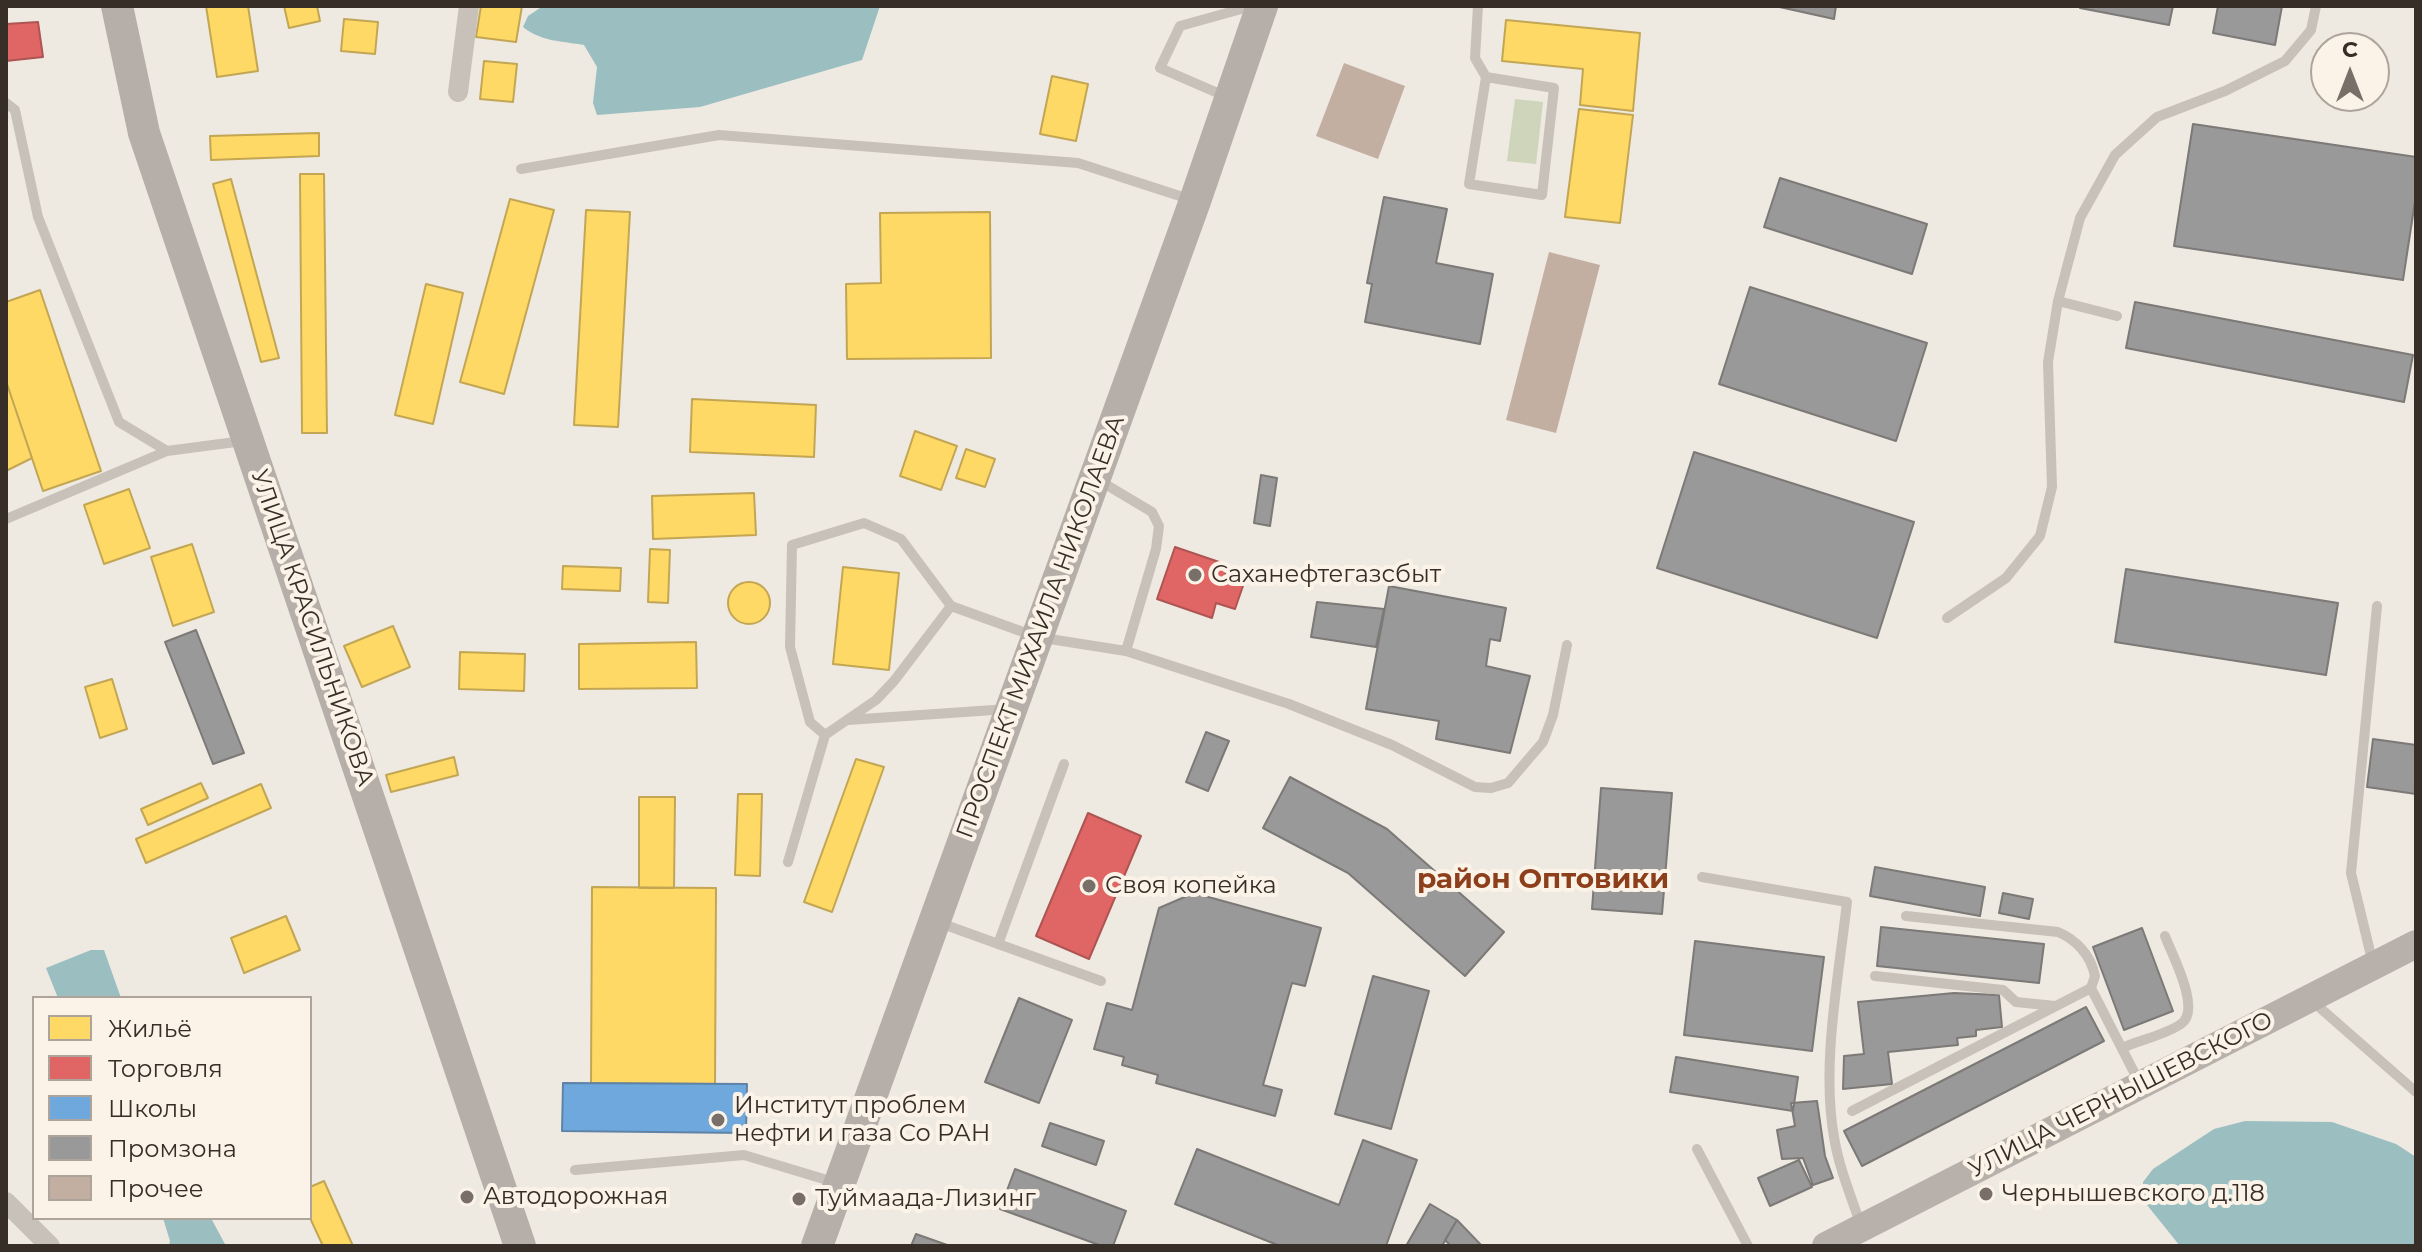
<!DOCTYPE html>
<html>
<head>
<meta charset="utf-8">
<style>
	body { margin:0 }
	#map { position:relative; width:2422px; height:1252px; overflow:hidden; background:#eee9e1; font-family:Montserrat,sans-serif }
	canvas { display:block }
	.frame { position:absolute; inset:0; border:8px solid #382e28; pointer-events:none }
	.legend { position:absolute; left:32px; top:996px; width:280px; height:224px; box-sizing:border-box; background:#fbf3e8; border:2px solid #ada49b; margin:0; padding:10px 14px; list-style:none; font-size:24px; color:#382e28 }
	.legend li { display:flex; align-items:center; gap:16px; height:40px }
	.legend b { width:40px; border:2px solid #ada49b }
	.north { position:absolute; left:2310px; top:32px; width:80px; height:80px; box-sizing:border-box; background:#fbf3e8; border:2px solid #ada49b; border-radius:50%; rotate:0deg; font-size:22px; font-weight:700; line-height:32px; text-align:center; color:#382e28 }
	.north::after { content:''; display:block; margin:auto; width:28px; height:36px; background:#786f69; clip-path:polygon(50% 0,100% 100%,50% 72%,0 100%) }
</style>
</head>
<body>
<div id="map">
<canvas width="2422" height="1252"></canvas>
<div class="frame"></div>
<ul class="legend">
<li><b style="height:22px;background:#ffd966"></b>Жильё</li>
<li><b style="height:22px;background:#e06666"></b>Торговля</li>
<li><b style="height:22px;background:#6fa8dc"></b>Школы</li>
<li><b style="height:22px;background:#999"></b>Промзона</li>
<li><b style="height:22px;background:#c3aea2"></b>Прочее</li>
</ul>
<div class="north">С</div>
</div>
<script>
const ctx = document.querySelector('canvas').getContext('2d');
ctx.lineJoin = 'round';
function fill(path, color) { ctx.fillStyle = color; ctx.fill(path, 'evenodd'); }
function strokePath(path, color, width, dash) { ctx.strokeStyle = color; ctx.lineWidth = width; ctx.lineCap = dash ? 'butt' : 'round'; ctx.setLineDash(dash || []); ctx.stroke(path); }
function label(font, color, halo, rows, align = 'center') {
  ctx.font = font + ' Montserrat,sans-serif'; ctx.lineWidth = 8; ctx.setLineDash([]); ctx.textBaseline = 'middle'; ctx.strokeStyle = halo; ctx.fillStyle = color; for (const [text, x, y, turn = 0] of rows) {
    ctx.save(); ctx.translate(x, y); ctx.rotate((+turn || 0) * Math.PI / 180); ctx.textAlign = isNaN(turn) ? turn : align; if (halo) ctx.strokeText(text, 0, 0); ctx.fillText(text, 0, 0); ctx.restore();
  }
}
const green = new Path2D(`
	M1515,99L1543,102L1536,164L1507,161Z`);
const water = new Path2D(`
	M543,6H880L862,60L700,107L597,115L593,103L597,67L584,45C562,41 542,42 523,27L528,16Z
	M91,950H104L121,998H58L46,968Z
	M2245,1121L2332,1122L2396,1144L2416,1157V1246H2180L2143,1200V1182L2153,1169L2214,1129Z
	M163,1218H211L226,1246H169L170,1241Z`);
const homes = new Path2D(`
	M206,6H248L258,71L217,77Z
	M284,6H317L320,21L289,28Z
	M481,6H522L516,42L476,37Z
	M344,19L378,22L375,54L341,51Z
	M1506,20L1640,33L1633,111L1580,105L1583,69L1502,61Z
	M484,61L517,64L513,102L480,99Z
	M1052,76L1088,84L1076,141L1040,134Z
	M1579,109L1633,115L1620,223L1565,217Z
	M319,133V156L211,160L210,136Z
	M300,174H324L327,433H302Z
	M231,179L279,358L261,362L213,184Z
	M510,199L554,210L504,394L460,382Z
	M586,210L630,212L618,427L574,425Z
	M990,212L991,358L847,359L846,284L881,283L880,213Z
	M426,284L463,293L433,424L395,415Z
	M40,290L101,471L43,491L6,381V302Z
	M6,381L32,458L6,471Z
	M692,399L816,405L814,457L690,452Z
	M915,431L957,446L941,490L900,476Z
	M966,449L995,459L985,487L956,478Z
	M129,489L150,548L104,564L84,505Z
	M754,493L756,535L653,539L652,496Z
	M192,544L214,612L173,626L151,557Z
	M650,549L670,550L668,603L648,602Z
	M563,566L621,568L620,591L562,589Z
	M843,567L899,573L889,670L833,664Z
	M728 603a21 21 0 1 1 42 0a21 21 0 1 1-42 0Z
	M393,626L410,667L362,687L344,646Z
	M696,642L697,688L579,689V644Z
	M460,652L525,654L524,691L459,689Z
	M112,679L127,729L100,738L85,687Z
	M454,757L458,775L391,792L386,775Z
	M856,759L884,767L832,912L804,902Z
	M201,783L208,798L148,825L141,809Z
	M261,784L271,808L146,863L136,839Z
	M738,794H762L760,876L735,875Z
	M639,797H675L674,888H639Z
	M592,887L716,888L715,1084L591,1083Z
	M286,916L300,950L244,973L231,938Z
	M324,1181L353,1246H323L310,1218V1187Z`);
const shops = new Path2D(`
	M38,22L43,57L6,61V24Z
	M1175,547L1228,565L1224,577L1244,583L1235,609L1216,603L1212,618L1157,599Z
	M1088,813L1141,836L1089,959L1036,936Z`);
const schools = new Path2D(`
	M563,1083L747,1084L746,1133L562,1131Z`);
const industry = new Path2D(`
	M1775,6H1836L1834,19Z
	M2080,6H2173L2169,25L2080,8Z
	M2218,6H2282L2275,45L2213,33Z
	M2193,124L2416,157V195L2403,280L2174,246Z
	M1780,178L1927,224L1912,274L1764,227Z
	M1384,197L1447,209L1436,263L1493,274L1480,344L1365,322L1372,284L1367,283Z
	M1750,287L1927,343L1896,441L1719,384Z
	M2135,302L2413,355L2404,402L2126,348Z
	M1694,452L1914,522L1877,638L1657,568Z
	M1261,475L1277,478L1270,526L1254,523Z
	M2126,569L2338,603L2326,675L2115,642Z
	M1389,586L1506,608L1500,641L1490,639L1486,666L1530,676L1510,753L1436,739L1439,721L1366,709Z
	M1317,602L1384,609L1376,647L1311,637Z
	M196,630L244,753L213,764L165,642Z
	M1206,732L1229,741L1208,791L1186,782Z
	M2373,739L2416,745V794L2367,787Z
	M1290,777L1387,829L1504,932L1465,976L1348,873L1263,828Z
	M1601,788L1672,793L1662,914L1592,909Z
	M1875,867L1985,887L1980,916L1870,896Z
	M1194,893L1321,928L1305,986L1292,983L1263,1085L1282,1090L1275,1116L1156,1083L1158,1075L1122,1065L1124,1057L1094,1049L1107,1003L1132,1010L1159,908Z
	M2003,893L2033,899L2029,919L1999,913Z
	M1881,927L2044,944L2039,983L1877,966Z
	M2142,928L2173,1011L2124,1030L2093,947Z
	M1695,941L1824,957L1812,1051L1684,1035Z
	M1373,976L1429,991L1391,1129L1335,1114Z
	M1954,993L1999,995L2002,1027L1976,1030V1036L1957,1038L1958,1045L1888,1052L1892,1084L1843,1089L1844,1056L1864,1054L1858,1002Z
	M1019,998L1072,1020L1039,1103L985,1082Z
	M2086,1007L2104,1041L1862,1166L1844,1131Z
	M1676,1057L1798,1077L1793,1111L1670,1092Z
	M1817,1101L1825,1156L1833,1178L1813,1185L1803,1158L1782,1159L1777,1130L1795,1126L1791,1103Z
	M1050,1123L1104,1141L1096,1165L1042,1146Z
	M1363,1140L1417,1160L1386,1246H1280L1175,1204L1197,1149L1339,1205Z
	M1799,1160L1812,1187L1770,1206L1758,1178Z
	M1015,1169L1126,1211L1113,1246H1102L1000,1209Z
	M1430,1204L1457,1220L1442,1246H1406Z
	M1457,1220L1482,1246H1451L1445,1240Z
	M916,1234L950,1246H911Z`);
const building = new Path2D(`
	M1344,63L1405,86L1378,159L1316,136Z
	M1549,252L1600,265L1556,433L1506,420Z`);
const lane = new Path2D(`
	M1478,6L1475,58L1486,77L1469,184L1542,195L1554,88L1486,77
	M1227,97L1160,68L1180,26L1252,6
	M6,103L15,110L38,217L119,422L167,451
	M521,169L719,135L1078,163L1189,199
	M2058,301L2117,316
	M6,519L167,451L243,441
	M951,606L901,539L864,523L792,545L790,647L810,722L825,735L876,700L894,681L951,606L1037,637L1126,651L1156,549L1159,526L1152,512L1100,481
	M1947,618L2006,578L2040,536L2052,487L2048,362L2058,301L2080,218L2115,155L2157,117L2225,91L2285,61L2311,30L2316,6
	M1126,651L1289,704L1392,745L1475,787L1491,788L1508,783L1543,742L1553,715L1567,645
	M848,720L1008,709
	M788,862L825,735
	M1702,877L1847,902C1839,975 1821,1064 1834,1137C1839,1168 1851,1196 1861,1226
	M1906,916L2058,932C2077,940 2091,956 2095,976L2091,988
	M940,923L1101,981
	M998,944L1064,764
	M2373,964L2351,873L2377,606
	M1875,976L2003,990L2016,1002L2055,1006
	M2311,1000L2416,1092
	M2122,1048C2140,1040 2165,1035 2181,1024C2202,1010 2172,955 2165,936
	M1852,1111L2091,988L2139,1082
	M1697,1149L1748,1246
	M575,1170L744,1155L837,1183`);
const street = new Path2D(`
	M458,92L469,6
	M6,1202L50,1246`);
const secondary = new Path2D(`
	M1826,1246L2416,944`);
const primary = new Path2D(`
	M117,6L144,133L520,1246
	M817,1246L1195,201L1262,6`);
const markers = [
	[1195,575,8,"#786f69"],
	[1089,886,8,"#786f69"],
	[718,1120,8,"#786f69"],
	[1986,1194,8,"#786f69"],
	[467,1197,8,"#786f69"],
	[799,1199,8,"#786f69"]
];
const poiNames = [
	["Саханефтегазсбыт",1211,575],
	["Своя копейка",1105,886],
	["Институт проблем",734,1106],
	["нефти и газа Со РАН",734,1134],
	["Чернышевского д.118",2002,1194],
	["Автодорожная",483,1197],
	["Туймаада-Лизинг",815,1199]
];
const streetNames = [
	["ПРОСПЕКТ МИХАИЛА НИКОЛАЕВА",1041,627,-70],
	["УЛИЦА КРАСИЛЬНИКОВА",312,628,71],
	["УЛИЦА ЧЕРНЫШЕВСКОГО",2121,1095,-27]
];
const quarterNames = [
	["район Оптовики",1543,880]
];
fill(green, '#ced5ba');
fill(water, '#9bbec1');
fill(homes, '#ffd966');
strokePath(homes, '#c3a653', 2);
fill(shops, '#e06666');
strokePath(shops, '#ae5553', 2);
fill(schools, '#6fa8dc');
strokePath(schools, '#5e83a6', 2);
fill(industry, '#999');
strokePath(industry, '#7c7977', 2);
fill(building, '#c3aea2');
strokePath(lane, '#c7c1ba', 10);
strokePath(street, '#c7c1ba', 20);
strokePath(secondary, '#b8b1ab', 28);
strokePath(primary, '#b6afa9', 32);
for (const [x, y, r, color] of markers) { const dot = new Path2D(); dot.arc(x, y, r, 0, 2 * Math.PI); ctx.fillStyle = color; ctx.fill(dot); strokePath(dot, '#fbf3e8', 3); }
label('24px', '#382e28', '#fbf3e8', poiNames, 'left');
label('24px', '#382e28', '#fbf3e8', streetNames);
label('bold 28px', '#8d3e1b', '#fbf3e8', quarterNames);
</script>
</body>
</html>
